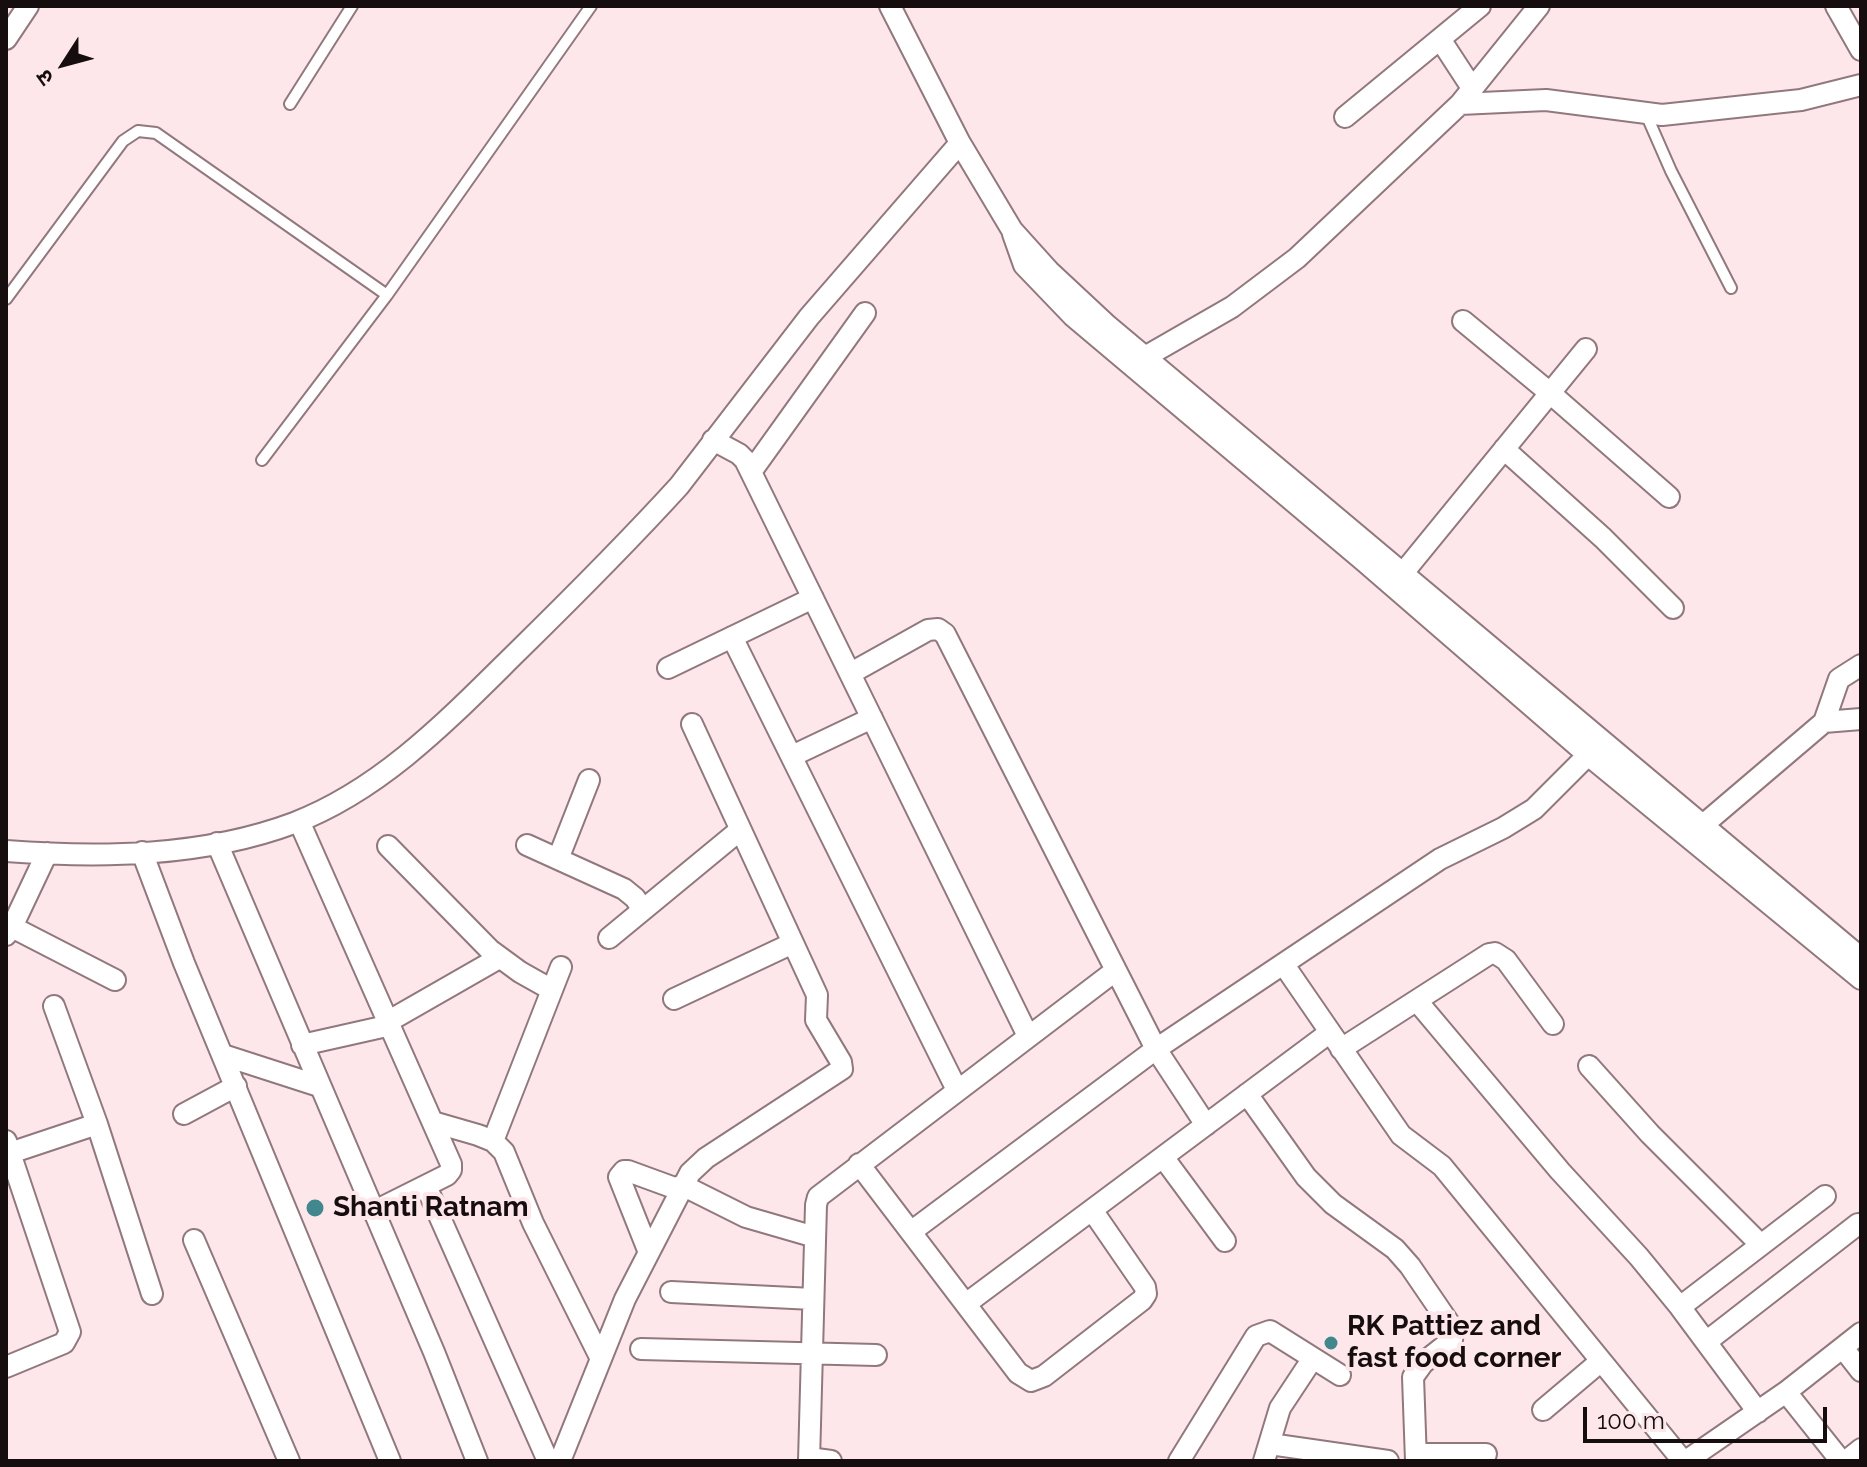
<!DOCTYPE html>
<html>
<head>
<meta charset="utf-8">
<style>
	body { margin:0 }
	#map { position:relative; width:1867px; height:1467px; overflow:hidden; background:#fee7eb; font-family:Raleway,"Noto Sans Devanagari",sans-serif }
	canvas { display:block }
	.frame { position:absolute; inset:0; border:8px solid #160d0f; pointer-events:none }
	.north { position:absolute; left:24px; top:24px; width:80px; height:80px; -webkit-text-stroke:6px #fee7eb; paint-order:stroke; rotate:234deg; font-size:22px; font-weight:700; line-height:32px; text-align:center; color:#160d0f }
	.north::after { content:''; display:block; margin:auto; width:28px; height:36px; background:#160d0f; clip-path:polygon(50% 0,100% 100%,50% 72%,0 100%) }
	.scale { position:absolute; left:1583px; top:1407px; width:244px; height:36px; box-sizing:border-box; border:4px solid #160d0f; border-top:0; padding-left:10px; font-size:24px; line-height:28px; white-space:nowrap; color:#160d0f; -webkit-text-stroke:6px #fee7eb; paint-order:stroke }
</style>
</head>
<body>
<div id="map">
<canvas width="1867" height="1467"></canvas>
<div class="frame"></div>
<div class="north">उ</div>
<div class="scale">100 m</div>
</div>
<script>
const ctx = document.querySelector('canvas').getContext('2d');
ctx.lineJoin = 'round';
function strokePath(path, color, width, dash) { ctx.strokeStyle = color; ctx.lineWidth = width; ctx.lineCap = dash ? 'butt' : 'round'; ctx.setLineDash(dash || []); ctx.stroke(path); }
function label(font, color, halo, rows, align = 'center') {
  ctx.font = font + ' Raleway,sans-serif'; ctx.lineWidth = 8; ctx.setLineDash([]); ctx.textBaseline = 'middle'; ctx.strokeStyle = halo; ctx.fillStyle = color; for (const [text, x, y, turn = 0] of rows) {
    ctx.save(); ctx.translate(x, y); ctx.rotate((+turn || 0) * Math.PI / 180); ctx.textAlign = isNaN(turn) ? turn : align; if (halo) ctx.strokeText(text, 0, 0); ctx.fillText(text, 0, 0); ctx.restore();
  }
}
const lane = new Path2D(`
	M290,104L352,6
	M1646,114L1671,171L1731,288
	M6,299L123,141L138,131L156,133L387,295
	M262,460L387,295L591,6`);
const street = new Path2D(`
	M890,6L960,143L1012,230L1049,271L1108,326L1861,958
	M1836,6L1861,50
	M6,39L28,6
	M1440,39L1472,88
	M1460,104L1546,100L1662,115L1801,100L1861,85
	M1345,117L1480,6
	M1013,234L1024,265L1073,316L1364,561L1588,755L1861,979
	M1463,321L1550,393L1669,497
	M1145,357L1232,307L1297,258L1460,104L1539,6
	M713,440L739,454L745,460L1028,1036
	M1504,449L1603,538L1673,608
	M751,472L865,313
	M1403,573L1586,349
	M732,637L957,1090
	M668,668L813,598
	M851,673L928,630L938,629L945,634L1156,1049L1206,1125
	M1824,722L1861,719
	M792,756L872,718
	M299,821L451,1164V1170L447,1175L373,1212
	M1703,825L1824,722L1839,679L1861,665
	M217,843L434,1352L477,1461
	M527,845L624,889L635,898L643,910
	M388,846L490,950L520,972L552,990
	M6,851C101,858 203,857 294,823C383,789 451,717 518,651C573,597 627,543 679,486L809,317L960,143
	M142,852L184,963L390,1461
	M558,859L589,780
	M12,927L115,980
	M6,935L12,927L47,853
	M609,938L740,830
	M1284,965L1401,1135L1442,1166L1683,1461
	M674,999L793,943
	M1417,1001L1560,1171L1639,1257L1680,1307L1758,1412
	M54,1006L97,1124L152,1294
	M389,1021L499,958
	M302,1045L391,1025
	M1341,1049L1489,954L1495,953L1506,960L1553,1024
	M223,1055L319,1086
	M1589,1066L1650,1134L1761,1245
	M1247,1094L1306,1177L1333,1204L1395,1249L1410,1266L1453,1329L1452,1340L1423,1363L1413,1377L1416,1461
	M184,1114L236,1086
	M433,1122L478,1135L493,1141L504,1152L533,1223L601,1359
	M6,1141L70,1332L64,1343L6,1367
	M493,1141L561,967
	M10,1153L97,1124
	M1163,1157L1225,1241
	M859,1164L1018,1373L1031,1381L1044,1376L1142,1300L1146,1294L1145,1287L1092,1210
	M682,1185L746,1217L815,1237
	M426,1186L548,1461
	M912,1231L1156,1049L1440,859L1503,828L1534,809L1588,755
	M194,1240L289,1461
	M648,1250L619,1177L624,1171H628L680,1190
	M671,1292L813,1299
	M967,1303L1329,1033
	M1680,1307L1825,1196
	M1706,1342L1858,1224
	M1843,1348L1861,1371
	M641,1349L876,1355
	M1786,1392L1841,1461
	M1543,1410L1601,1361
	M1270,1444L1388,1461
	M1416,1454H1486
	M809,1458L831,1461
	M560,1461L625,1299L690,1173L706,1158L842,1069L841,1062L816,1020L817,995L692,724
	M809,1461L816,1205L818,1197L1115,971
	M1179,1461L1256,1336L1270,1331L1340,1375
	M1264,1461L1280,1408L1313,1358
	M1686,1461L1786,1392L1861,1333
	M1846,1461L1861,1449`);
const markers = [
	[315,1208,10,"#41888e"],
	[1331,1343,8,"#41888e"]
];
const poiNames = [
	["Shanti Ratnam",333,1208],
	["RK Pattiez and",1347,1327],
	["fast food corner",1347,1359]
];
strokePath(lane, '#91787d', 14);
strokePath(street, '#91787d', 24);
strokePath(lane, '#fff', 10);
strokePath(street, '#fff', 20);
for (const [x, y, r, color] of markers) { const dot = new Path2D(); dot.arc(x, y, r, 0, 2 * Math.PI); ctx.fillStyle = color; ctx.fill(dot); strokePath(dot, '#fee7eb', 3); }
label('bold 28px', '#160d0f', '#fee7eb', poiNames, 'left');
</script>
</body>
</html>
